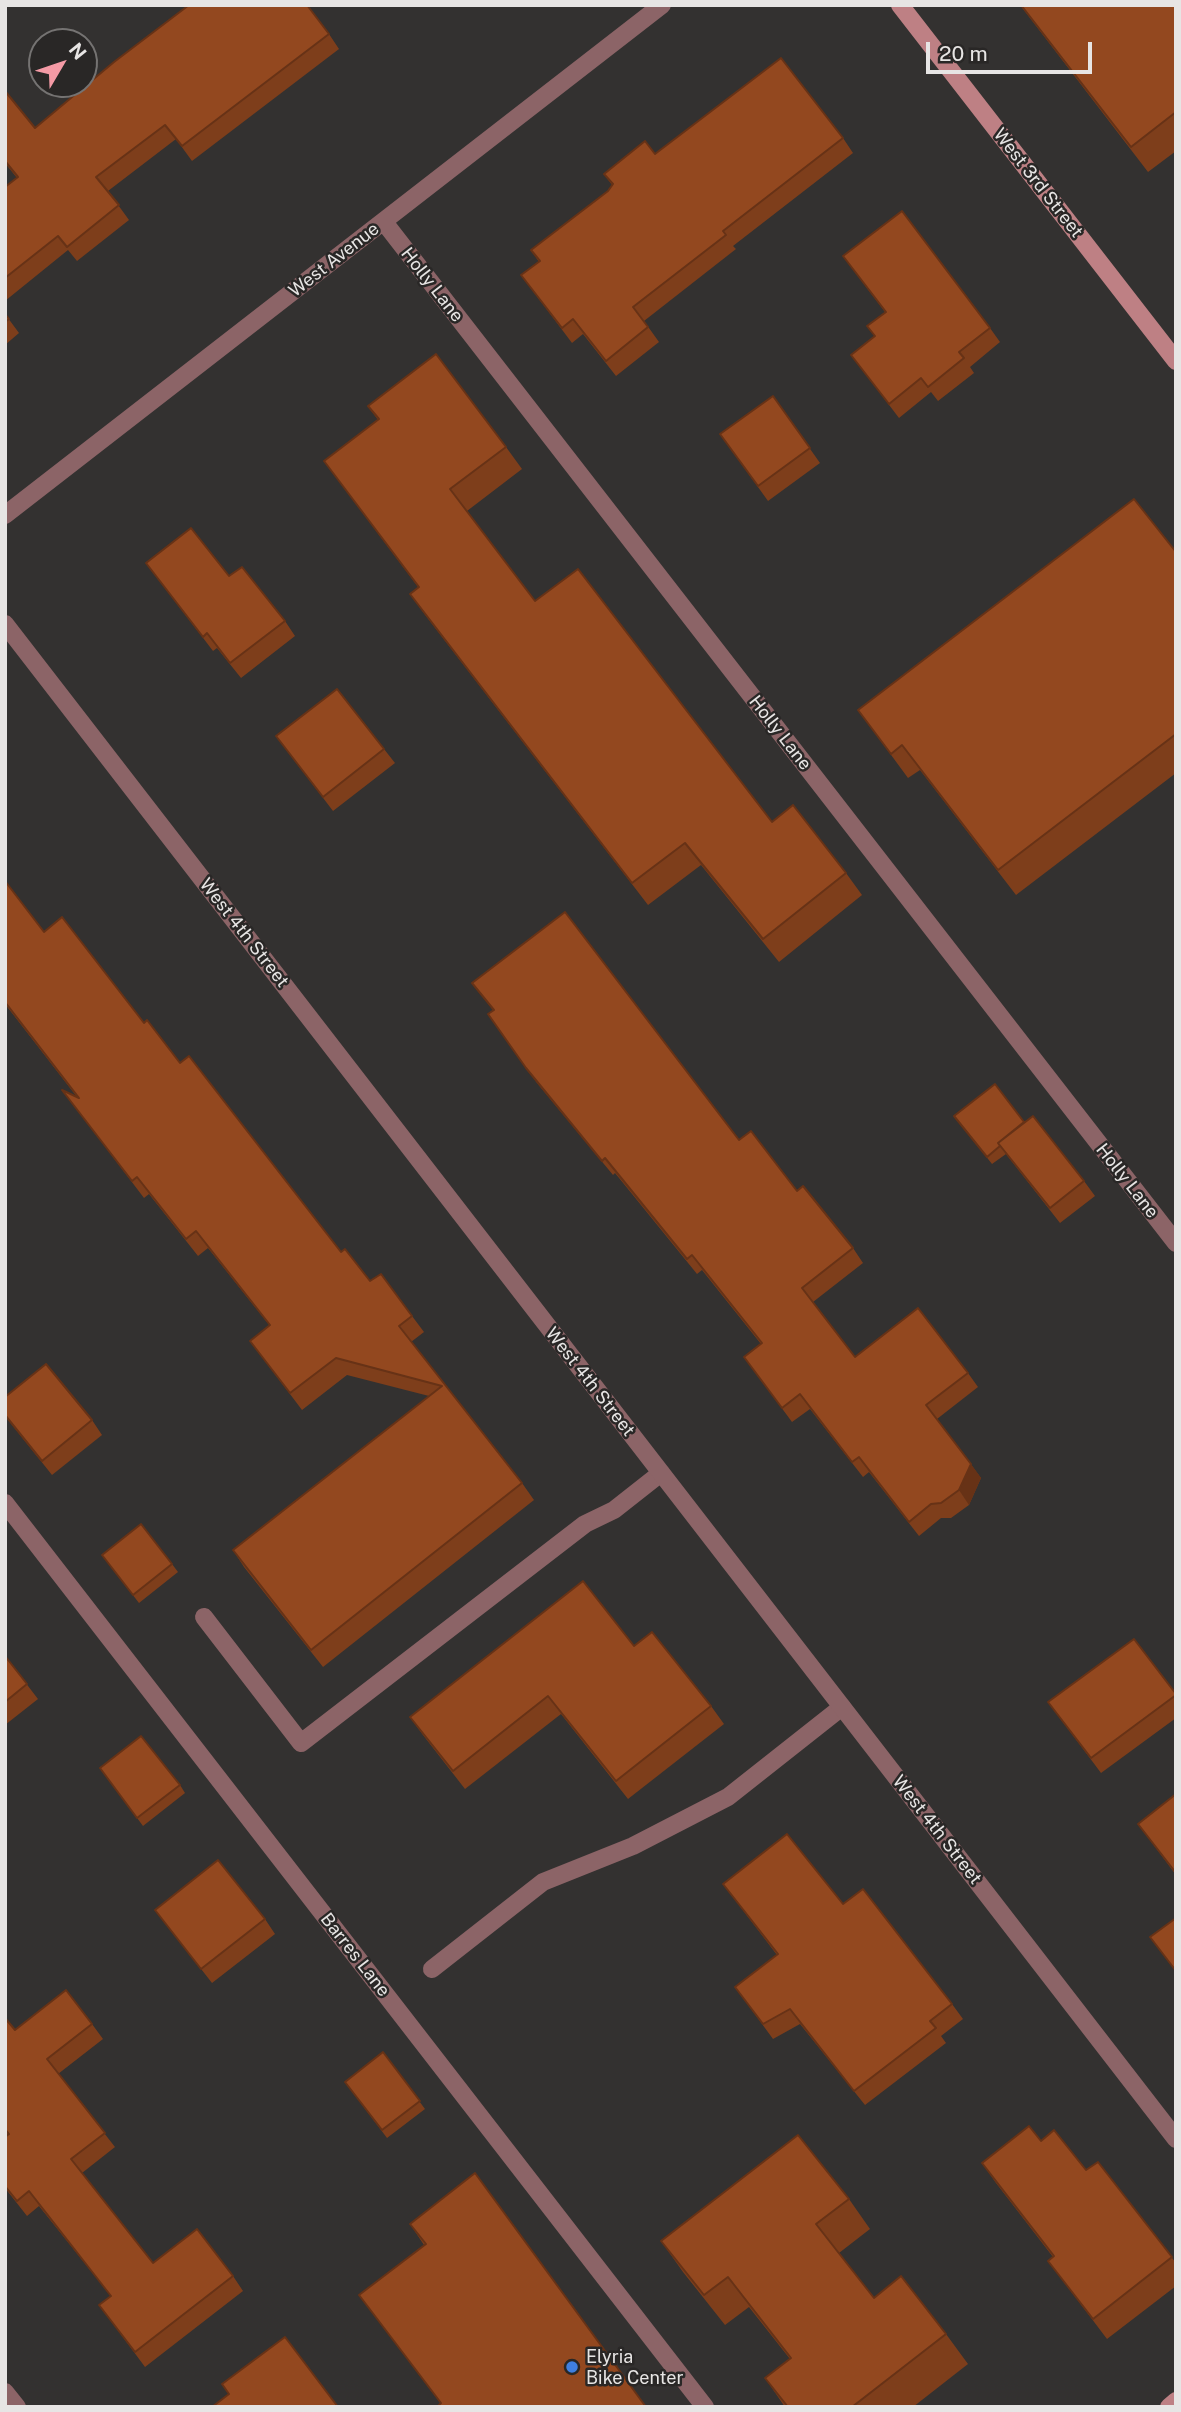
<!DOCTYPE html>
<html>
<head>
<meta charset="utf-8">
<style>
	body { margin:0 }
	#map { position:relative; width:1181px; height:2412px; overflow:hidden; background:#333130; font-family:"Public Sans",sans-serif }
	canvas { display:block }
	.frame { position:absolute; inset:0; border:7px solid #e7e5e4; pointer-events:none }
	.north { position:absolute; left:28px; top:28px; width:70px; height:70px; box-sizing:border-box; background:#292726; border:2px solid #757372; border-radius:50%; rotate:51deg; font-size:19px; font-weight:700; line-height:28px; text-align:center; color:#e7e5e4 }
	.north::after { content:''; display:block; margin:auto; width:24px; height:32px; background:#f49aa5; clip-path:polygon(50% 0,100% 100%,50% 72%,0 100%) }
	.scale { position:absolute; left:926px; top:42px; width:166px; height:32px; box-sizing:border-box; border:4px solid #e7e5e4; border-top:0; padding-left:9px; font-size:21px; line-height:24px; white-space:nowrap; color:#e7e5e4; -webkit-text-stroke:5px #292726; paint-order:stroke }
</style>
</head>
<body>
<div id="map">
<canvas width="1181" height="2412"></canvas>
<div class="frame"></div>
<div class="north">N</div>
<div class="scale">20 m</div>
</div>
<script>
const ctx = document.querySelector('canvas').getContext('2d');
ctx.lineJoin = 'round';
function strokePath(path, color, width, dash) { ctx.strokeStyle = color; ctx.lineWidth = width; ctx.lineCap = dash ? 'butt' : 'round'; ctx.setLineDash(dash || []); ctx.stroke(path); }
function fill(path, color) { ctx.fillStyle = color; ctx.fill(path, 'evenodd'); }
function label(font, color, halo, rows, align = 'center') {
  ctx.font = font + ' "Public Sans",sans-serif'; ctx.lineWidth = 5; ctx.setLineDash([]); ctx.textBaseline = 'middle'; ctx.strokeStyle = halo; ctx.fillStyle = color; for (const [text, x, y, turn = 0] of rows) {
    ctx.save(); ctx.translate(x, y); ctx.rotate((+turn || 0) * Math.PI / 180); ctx.textAlign = isNaN(turn) ? turn : align; if (halo) ctx.strokeText(text, 0, 0); ctx.fillText(text, 0, 0); ctx.restore();
  }
}
const service = new Path2D(`
	M204,1617L301,1743L585,1524L614,1510L661,1473
	M432,1969L543,1882L633,1846L728,1797L842,1707`);
const minor = new Path2D(`
	M384,222L1176,1243
	M5,515L662,5
	M5,624L1176,2139
	M5,1503L705,2407
	M5,2392L17,2407`);
const secondary = new Path2D(`
	M900,5L1176,361
	M1169,2407L1176,2401`);
const wall = new Path2D(`
	M1020,5H1176V151L1148,172Z
	M329,34L339,49L192,161L176,139L108,191L129,220L77,261L68,250L5,301V187L17,178L5,163V91L35,128Z
	M843,138L853,153L733,246L736,249L644,321L659,342L616,376L583,334L572,343L521,275L539,262L531,250L608,191L612,185L604,174L655,154Z
	M843,256L990,328L1000,342L970,367L974,373L938,401L931,392L899,418L851,355L875,337L867,326L885,312Z
	M5,314L19,333L5,345Z
	M773,396L820,463L768,501L720,434Z
	M368,406L506,447L522,469L467,511L535,601L772,822L846,873L862,895L779,962L701,865L648,905L426,616L410,594L418,587L324,461L378,420Z
	M1176,552V773L1016,895L920,770L908,778L858,710Z
	M146,563L229,576L285,621L295,636L241,678L217,648L213,651Z
	M276,736L384,749L395,763L333,811Z
	M5,881L44,932L144,1023L180,1063L341,1252L370,1281L412,1316L424,1332L411,1342L522,1483L534,1500L323,1667L244,1567L233,1550L429,1396L347,1375L302,1410L250,1341L270,1326L208,1248L198,1256L149,1194L144,1198L62,1090L77,1097L5,1004Z
	M472,983L739,1140L797,1191L853,1248L863,1263L813,1302L855,1357L968,1373L978,1387L937,1419L981,1478L969,1505L951,1518H941L919,1536L869,1472L863,1477L810,1409L792,1422L744,1357L761,1344L702,1270L697,1274L615,1173L613,1175L537,1083L488,1014L493,1010Z
	M954,1116L1024,1122L1084,1181L1095,1196L1060,1223L1006,1154L992,1164Z
	M5,1397L92,1420L102,1435L52,1475L5,1416Z
	M107,1562L172,1564L178,1572L139,1603Z
	M634,1646L711,1706L724,1724L628,1799L561,1714L465,1789L423,1735L410,1717Z
	M5,1656L38,1699L5,1725Z
	M1176,1694V1718L1101,1773L1048,1702Z
	M100,1768L180,1785L185,1793L143,1826Z
	M1176,1794V1875L1138,1824Z
	M723,1884L843,1904L952,2004L963,2019L941,2036L946,2043L865,2105L800,2024L773,2039L735,1987L777,1955Z
	M155,1910L265,1919L275,1934L212,1983Z
	M5,2018L15,2030L92,2024L103,2039L58,2074L115,2147L82,2173L153,2263L233,2276L243,2291L145,2367L99,2305L111,2296L39,2206L27,2216L5,2188V2137L8,2135L5,2130Z
	M383,2052L425,2109L387,2138L345,2082Z
	M1041,2141L1086,2170L1098,2162L1176,2263V2286L1107,2339L1048,2261L1053,2257L996,2183L982,2163Z
	M849,2199L870,2229L839,2253L874,2298L946,2334L968,2364L913,2407H785L765,2378L790,2359L749,2307L725,2325L683,2272L661,2241Z
	M410,2224L646,2407L441,2404L359,2295L424,2245Z`);
const shadedWall = new Path2D(`
	M971,1464L981,1478L969,1505L959,1490Z`);
const building = new Path2D(`
	M189,5H307L329,34L182,146L165,125L96,177L119,205L67,247L58,236L5,278V187L18,177L5,161V91L35,128L114,62Z
	M1021,5H1176V112L1131,147Z
	M781,58L843,138L723,231L726,235L633,307L648,327L606,361L573,319L562,328L521,275L540,261L531,250L608,191L613,184L604,174L645,141L655,154Z
	M902,211L990,328L959,352L964,358L928,387L921,378L889,404L851,355L875,336L867,326L886,312L843,256Z
	M5,314L9,319L5,322Z
	M436,354L506,447L450,489L535,601L578,569L772,822L793,805L846,873L763,939L685,843L632,883L410,594L419,587L324,461L379,419L368,406Z
	M773,396L810,448L758,486L720,434Z
	M1134,499L1176,552V734L998,870L902,745L891,754L858,710Z
	M191,528L229,576L242,567L285,621L230,663L207,633L203,637L146,563Z
	M337,689L384,749L323,797L276,736Z
	M5,881L44,932L62,917L144,1023L147,1020L180,1063L189,1056L341,1252L345,1249L370,1281L381,1274L412,1316L399,1326L522,1483L311,1650L233,1550L442,1386L336,1358L290,1393L250,1341L270,1325L196,1231L186,1239L137,1177L132,1181L62,1090L79,1098L5,1002Z
	M565,912L739,1140L751,1131L797,1191L803,1186L853,1248L802,1288L855,1357L918,1308L968,1373L926,1405L971,1464L959,1490L941,1503L931,1504L909,1522L859,1457L852,1462L800,1394L782,1408L744,1357L762,1343L692,1255L687,1259L605,1158L602,1161L526,1068L488,1014L494,1010L472,983Z
	M995,1084L1024,1122L998,1143L1000,1146L987,1157L954,1116Z
	M1033,1116L1084,1181L1050,1208L998,1143Z
	M46,1364L92,1420L42,1461L5,1415V1397Z
	M141,1524L172,1564L133,1595L102,1555Z
	M583,1581L634,1646L652,1632L711,1706L616,1781L548,1696L453,1771L410,1717Z
	M1134,1639L1176,1694V1695L1091,1758L1048,1702Z
	M5,1656L27,1684L5,1702Z
	M141,1736L180,1785L137,1818L100,1768Z
	M1176,1794V1873L1138,1824Z
	M787,1834L843,1904L863,1889L952,2004L930,2021L936,2028L854,2091L790,2009L763,2024L735,1987L778,1954L723,1884Z
	M218,1860L265,1919L201,1969L155,1910Z
	M1176,1918V1971L1150,1937Z
	M66,1990L92,2024L47,2059L105,2133L71,2159L153,2263L197,2229L233,2276L135,2352L99,2305L111,2296L29,2191L17,2201L5,2186V2137L9,2134L5,2129V2018L15,2030Z
	M383,2052L420,2101L382,2130L345,2082Z
	M1029,2126L1041,2141L1054,2130L1086,2170L1098,2162L1172,2257L1093,2319L1048,2261L1054,2256L982,2163Z
	M798,2135L849,2199L816,2224L874,2298L901,2276L946,2334L852,2407H788L765,2378L791,2358L728,2277L704,2295L661,2241Z
	M475,2173L646,2407H437L441,2403L359,2295L426,2244L410,2224Z
	M285,2337L338,2407H212L229,2394L222,2384Z`);
const markers = [
	[572,2367,7,"#3f7fe0"]
];
const streetNames = [
	["West 3rd Street",1038,183,52],
	["West Avenue",334,260,-38],
	["Holly Lane",432,285,52],
	["Holly Lane",780,733,52],
	["West 4th Street",244,933,52],
	["Holly Lane",1127,1181,52],
	["West 4th Street",590,1382,52],
	["West 4th Street",937,1830,52],
	["Barres Lane",355,1955,52]
];
const poiNames = [
	["Elyria",586,2357],
	["Bike Center",586,2378]
];
strokePath(service, '#8c6467', 18);
strokePath(minor, '#8c6467', 18);
strokePath(secondary, '#be8084', 18);
fill(wall, '#7e3e1b');
fill(shadedWall, '#673216');
fill(building, '#93481f');
strokePath(building, '#673216', 2);
for (const [x, y, r, color] of markers) { const dot = new Path2D(); dot.arc(x, y, r, 0, 2 * Math.PI); ctx.fillStyle = color; ctx.fill(dot); strokePath(dot, '#292726', 2.5); }
label('18px', '#e7e5e4', '#292726', streetNames);
label('18px', '#e7e5e4', '#292726', poiNames, 'left');
</script>
</body>
</html>
